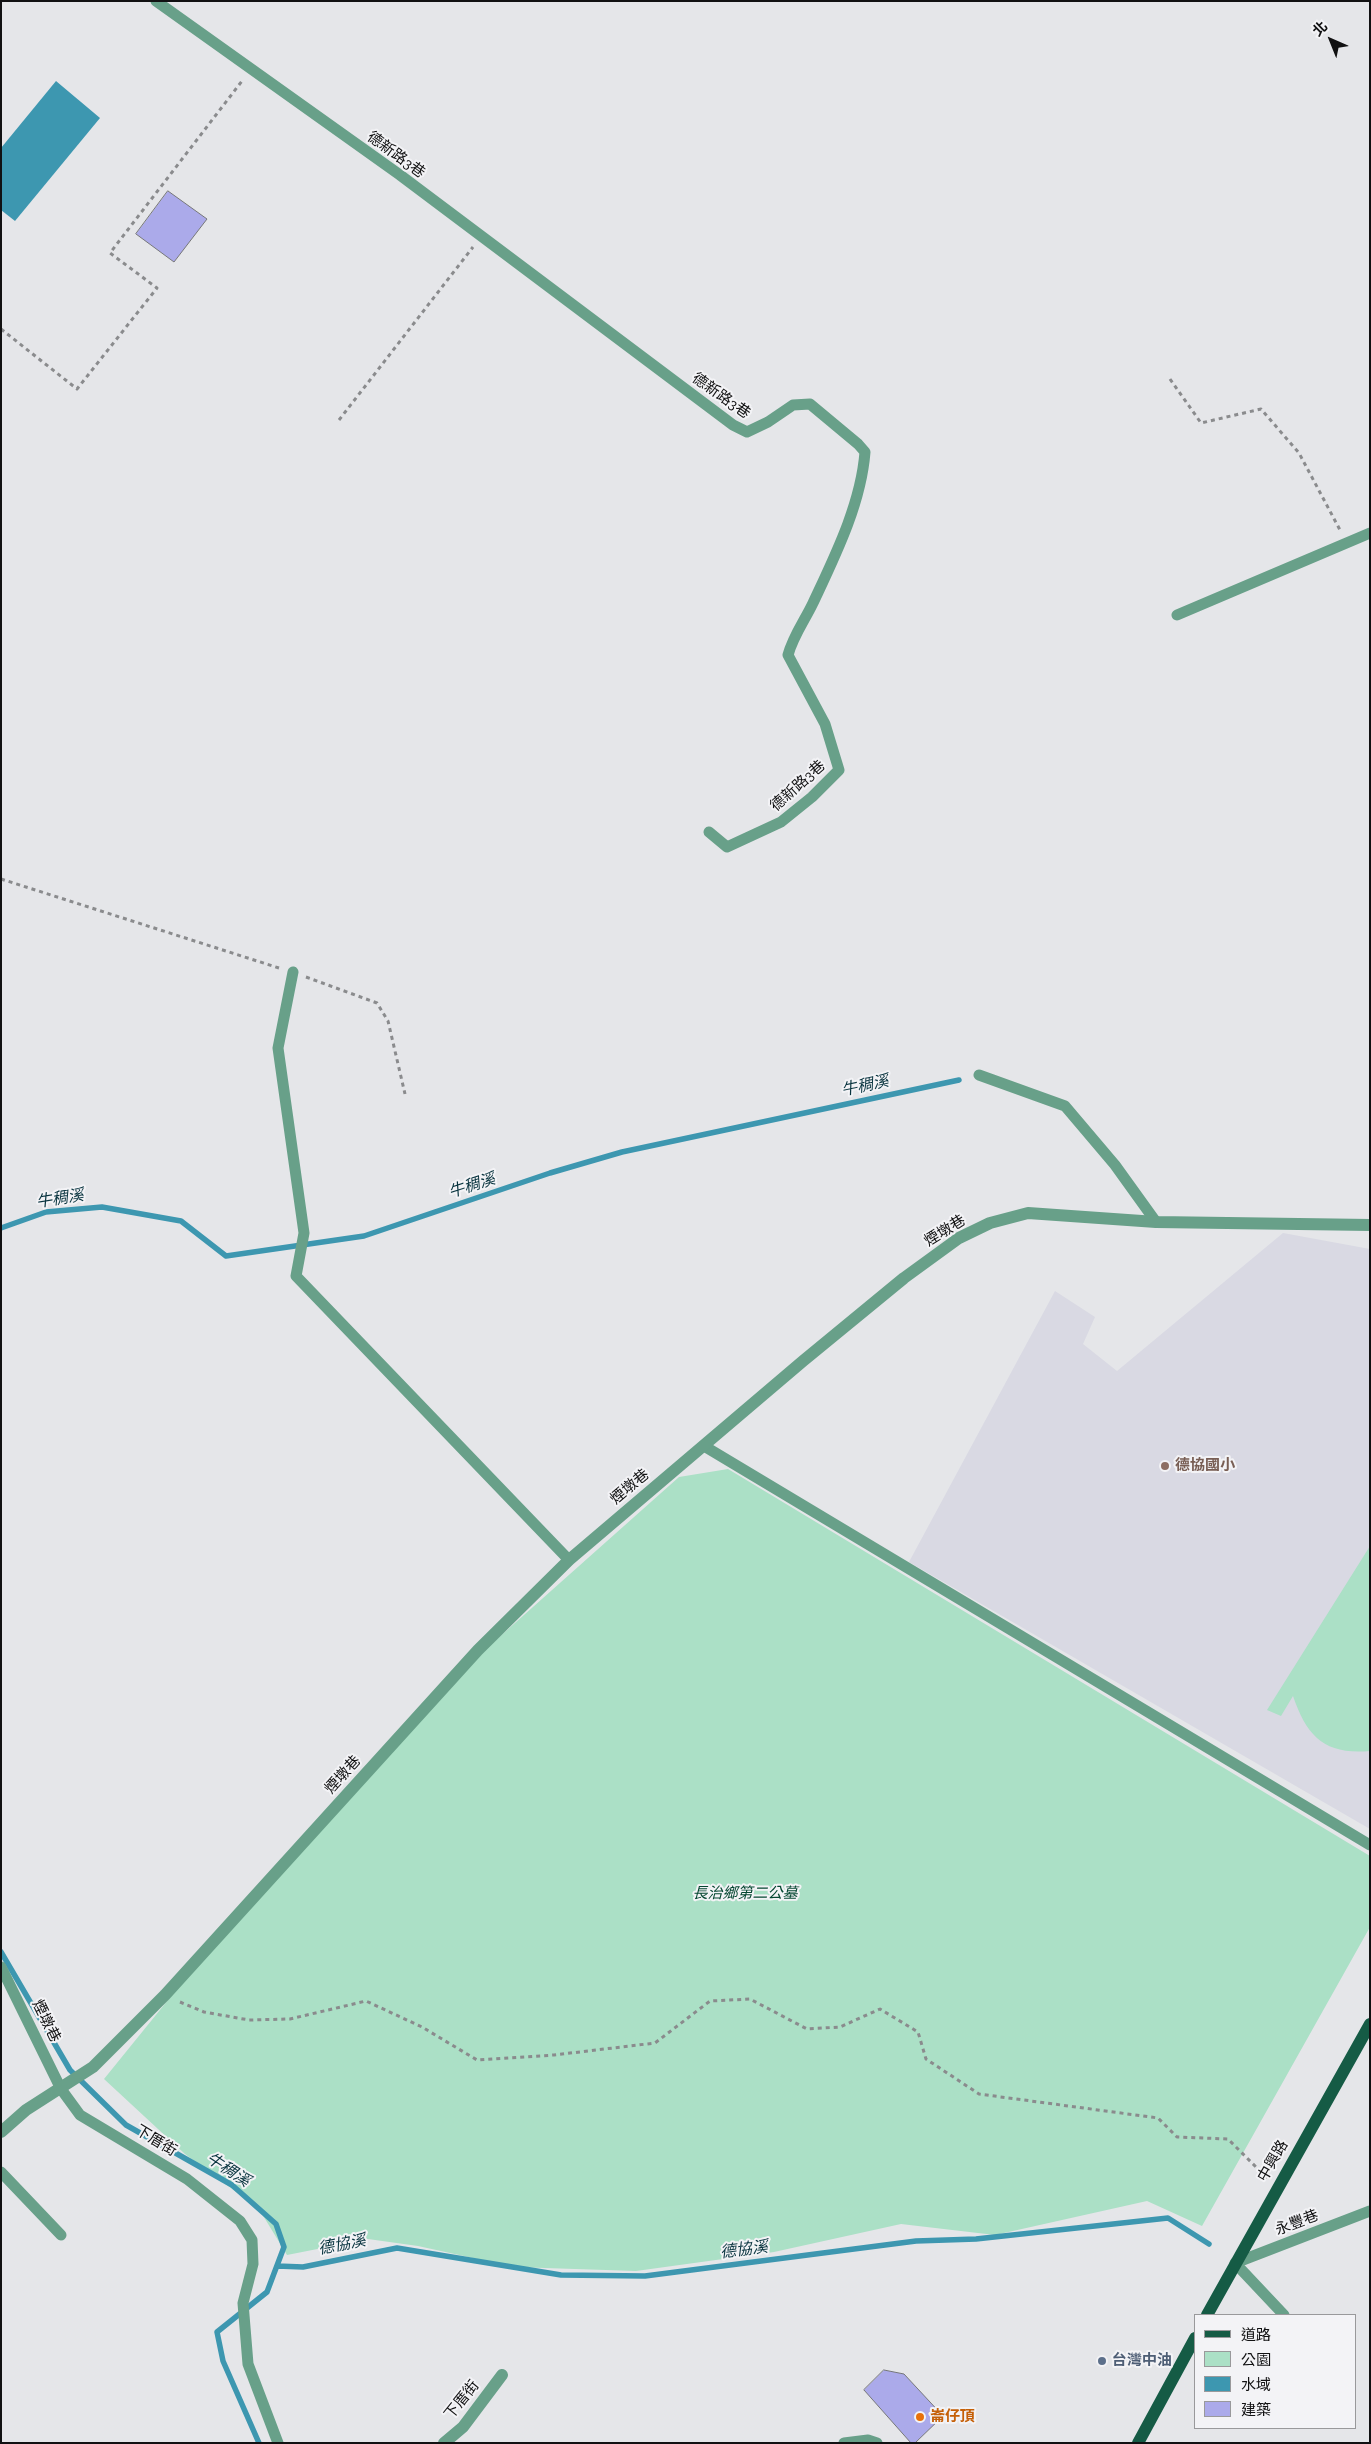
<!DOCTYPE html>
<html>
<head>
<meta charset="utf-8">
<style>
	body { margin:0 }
	#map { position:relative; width:1371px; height:2444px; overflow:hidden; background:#e5e6e9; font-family:"Zilla Slab","Noto Sans TC",serif }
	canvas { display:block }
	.frame { position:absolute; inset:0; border:2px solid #111112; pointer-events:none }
	.legend { position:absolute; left:1194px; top:2314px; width:162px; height:115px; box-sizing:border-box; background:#f3f3f6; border:1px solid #99999b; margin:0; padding:6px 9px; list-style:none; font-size:15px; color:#111112 }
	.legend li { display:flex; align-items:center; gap:10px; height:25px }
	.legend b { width:25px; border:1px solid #99999b }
	.north { position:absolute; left:1306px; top:15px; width:50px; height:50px; -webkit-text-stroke:4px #f3f3f6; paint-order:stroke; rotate:316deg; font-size:14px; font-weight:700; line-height:20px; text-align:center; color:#111112 }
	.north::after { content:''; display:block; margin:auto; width:18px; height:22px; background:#111112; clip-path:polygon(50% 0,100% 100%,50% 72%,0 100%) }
</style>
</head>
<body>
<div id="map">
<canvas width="1371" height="2444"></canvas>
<div class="frame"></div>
<ul class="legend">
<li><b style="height:6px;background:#155b45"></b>道路</li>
<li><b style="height:14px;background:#abe0c6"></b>公園</li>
<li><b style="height:14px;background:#3d97b0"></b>水域</li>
<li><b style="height:14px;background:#abaaea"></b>建築</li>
</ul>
<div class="north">北</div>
</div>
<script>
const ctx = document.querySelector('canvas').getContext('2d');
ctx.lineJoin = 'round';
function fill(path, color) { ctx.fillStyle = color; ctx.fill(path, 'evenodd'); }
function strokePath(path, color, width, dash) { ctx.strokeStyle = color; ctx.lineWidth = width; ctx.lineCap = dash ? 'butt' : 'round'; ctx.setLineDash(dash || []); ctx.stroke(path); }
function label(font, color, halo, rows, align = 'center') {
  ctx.font = font + ' "Zilla Slab","Noto Sans TC",serif'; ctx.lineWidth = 4; ctx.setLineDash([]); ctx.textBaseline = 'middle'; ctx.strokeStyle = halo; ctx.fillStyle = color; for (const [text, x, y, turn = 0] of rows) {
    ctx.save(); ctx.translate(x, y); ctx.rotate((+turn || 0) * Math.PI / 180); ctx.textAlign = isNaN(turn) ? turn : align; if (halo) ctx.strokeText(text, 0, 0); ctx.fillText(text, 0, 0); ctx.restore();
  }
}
const built = new Path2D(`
	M1283,1233L1370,1249V1829L909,1562L1055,1291L1095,1317L1083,1344L1117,1371Z`);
const green = new Path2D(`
	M728,1469L1370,1856V1927L1202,2226L1147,2201L995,2235L901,2224L774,2252L636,2271L514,2267L418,2246L368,2239L287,2255L259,2209L185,2154L104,2079L181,1984L488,1647L679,1477Z
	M1370,1546V1751C1325,1755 1307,1737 1293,1696L1281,1716L1267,1710Z`);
const water = new Path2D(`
	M56,81L100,118L15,221L1,210V148Z`);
const stream = new Path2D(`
	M1,1228L46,1212L102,1207L181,1221L226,1256L364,1236L550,1173L622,1152L959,1080
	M1,1952L70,2070L126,2125L232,2185L276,2224L284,2247L267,2292L217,2332L223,2361L259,2443
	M277,2266L303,2267L397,2248L561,2275L645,2276L916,2241L976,2239L1168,2218L1209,2244`);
const building = new Path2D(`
	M168,191L207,219L174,262L136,234Z
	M884,2370L904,2374L943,2416L915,2443H911L864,2390Z`);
const path = new Path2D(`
	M1,329L77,389L157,288L110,253L242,81
	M1170,379L1201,423L1261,409L1299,453L1340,530
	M339,420L473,247
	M1,879L279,968
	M306,977L377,1003L388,1021L405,1094
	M180,2002L204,2012L249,2020L290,2019L366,2001L422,2027L477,2060L554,2055L655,2043L710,2001L750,1999L807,2029L840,2027L880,2009L918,2032L926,2059L979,2094L1158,2118L1177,2137L1228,2139L1267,2178`);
const lane = new Path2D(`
	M156,1L400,175L733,425L747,432L768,422L793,405L810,404L858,444L865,452C861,504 835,556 813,603C805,620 793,636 788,655L825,724L839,770L812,797L781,822L727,847L709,832
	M1177,615L1370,533
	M293,972L278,1048L304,1233L296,1276L569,1560
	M979,1075L1065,1106L1115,1165L1156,1222
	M704,1446L1370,1845
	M1,1967L61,2089L80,2115L187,2179L240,2221L252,2240L253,2264L243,2303L248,2364L278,2443
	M1,2172L61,2235
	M1284,2315L1235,2263L1370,2211
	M844,2443L868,2440L877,2443`);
const street = new Path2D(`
	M1,2132L26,2110L93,2067L165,1995L478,1650L569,1560L803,1361L904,1278L959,1238L990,1223L1028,1213L1156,1222L1370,1225
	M444,2443L463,2427L502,2375`);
const primary = new Path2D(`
	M1207,2315L1370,2024
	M1138,2443L1195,2338`);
const markers = [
	[1165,1466,5,"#8d6e63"],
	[1102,2361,5,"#5c6f8a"],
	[920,2417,5,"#e8710a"]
];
const streetNames = [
	["德新路3巷",396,155,36],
	["德新路3巷",721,396,35],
	["德新路3巷",798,786,-42],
	["煙墩巷",945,1231,-32],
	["煙墩巷",630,1487,-40],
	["煙墩巷",343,1775,-48],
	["煙墩巷",46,2021,64],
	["下厝街",156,2141,31],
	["中興路",1273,2161,-60],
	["永豐巷",1297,2223,-21],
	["下厝街",462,2400,-51]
];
const educationNames = [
	["德協國小",1175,1466]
];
const parkNames = [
	["長治鄉第二公墓",745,1894]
];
const serviceNames = [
	["台灣中油",1112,2361]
];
const foodNames = [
	["崙仔頂",930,2417]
];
const waterNames = [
	["牛稠溪",865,1086,-12],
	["牛稠溪",472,1186,-18],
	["牛稠溪",60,1199,-9],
	["牛稠溪",228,2170,33],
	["德協溪",342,2245,-11],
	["德協溪",744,2250,-7]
];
fill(built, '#d9d9e3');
fill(green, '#abe0c6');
fill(water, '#3d97b0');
strokePath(stream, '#3d97b0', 5.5);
fill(building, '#abaaea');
strokePath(building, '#767779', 1);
strokePath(path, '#8a8b8d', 3, [4, 4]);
strokePath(lane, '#68a089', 11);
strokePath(street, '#68a089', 12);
strokePath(primary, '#155b45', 12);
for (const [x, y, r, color] of markers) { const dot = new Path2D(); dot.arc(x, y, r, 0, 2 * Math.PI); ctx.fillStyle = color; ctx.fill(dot); strokePath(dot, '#f3f3f6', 2); }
label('15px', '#111112', '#f3f3f6', streetNames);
label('bold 15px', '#785e54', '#f3f3f6', educationNames, 'left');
label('italic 15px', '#054731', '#f3f3f6', parkNames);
label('bold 15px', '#4e5e75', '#f3f3f6', serviceNames, 'left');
label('bold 15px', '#c56008', '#f3f3f6', foodNames, 'left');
label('italic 16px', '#09343f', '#f3f3f6', waterNames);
</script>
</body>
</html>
